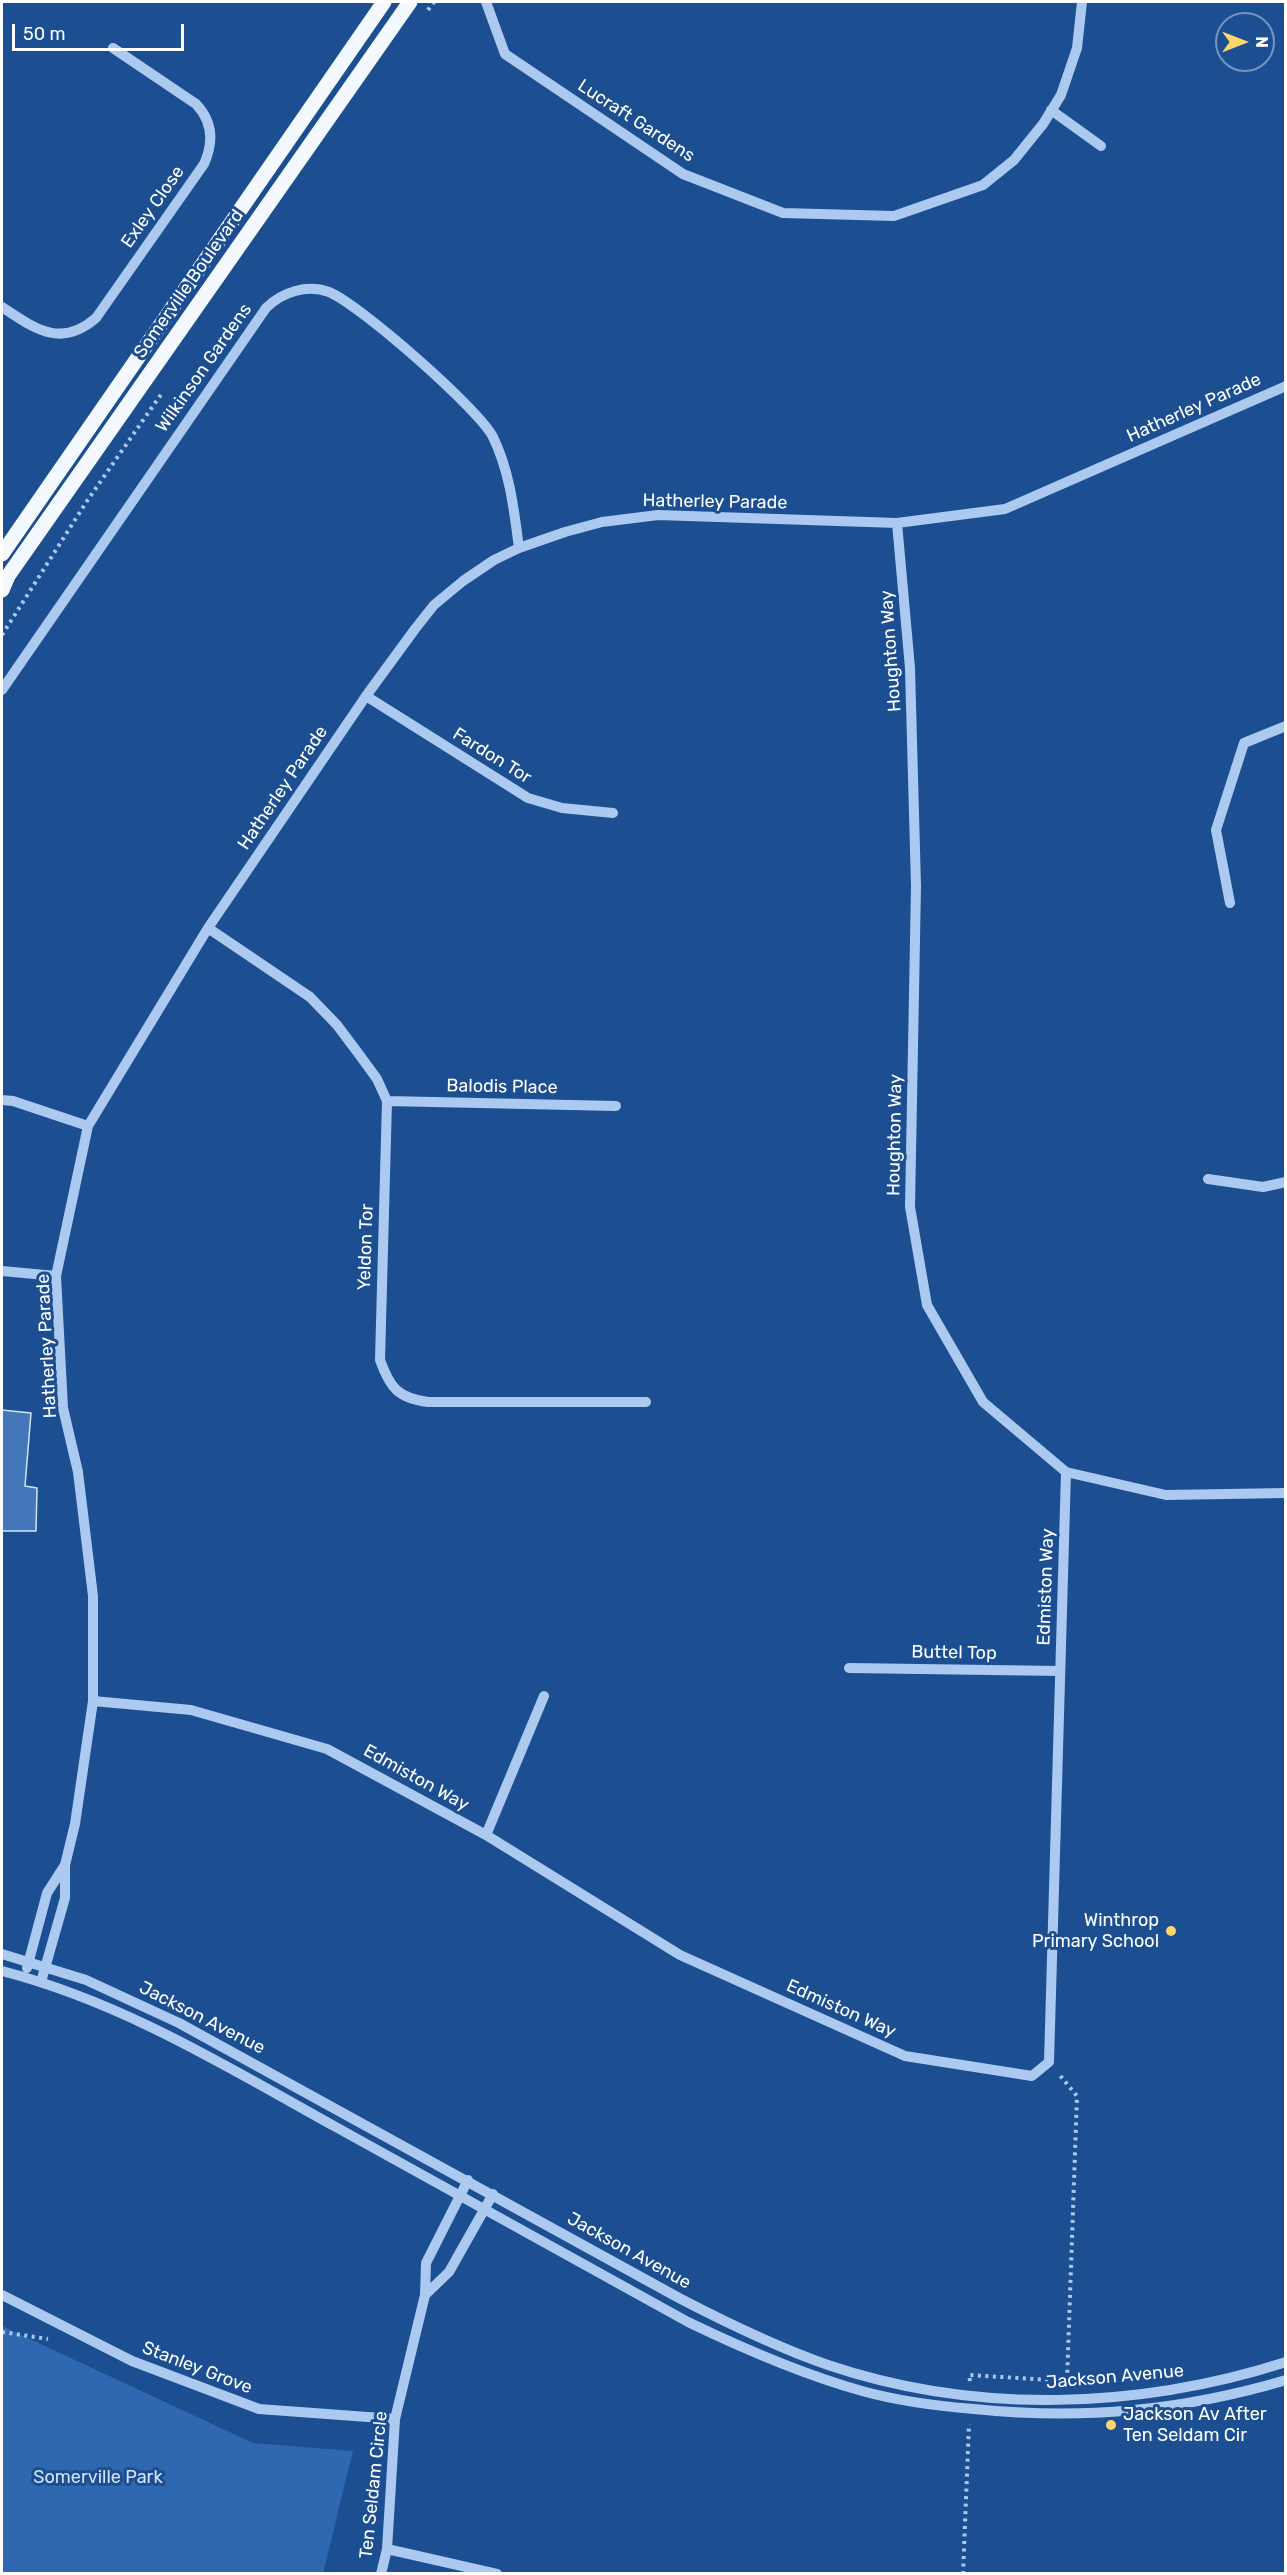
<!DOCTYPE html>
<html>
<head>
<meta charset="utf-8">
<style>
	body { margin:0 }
	#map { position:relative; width:1287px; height:2575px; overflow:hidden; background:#1c4e92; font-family:Rubik,sans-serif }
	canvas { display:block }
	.frame { position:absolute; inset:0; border:3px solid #fff; pointer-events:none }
	.north { position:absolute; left:1215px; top:12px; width:60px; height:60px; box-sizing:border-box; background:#1c4e92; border:2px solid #7795be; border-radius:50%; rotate:90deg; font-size:16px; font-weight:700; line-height:24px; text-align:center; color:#fff }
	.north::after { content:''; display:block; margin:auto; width:21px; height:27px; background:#ffd66a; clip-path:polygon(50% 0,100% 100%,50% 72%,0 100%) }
	.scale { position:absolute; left:12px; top:24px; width:172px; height:27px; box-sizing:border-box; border:3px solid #fff; border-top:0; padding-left:8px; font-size:18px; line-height:21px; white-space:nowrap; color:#fff; -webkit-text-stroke:4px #1c4e92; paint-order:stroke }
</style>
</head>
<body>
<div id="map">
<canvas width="1287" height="2575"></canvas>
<div class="frame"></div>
<div class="north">N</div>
<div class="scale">50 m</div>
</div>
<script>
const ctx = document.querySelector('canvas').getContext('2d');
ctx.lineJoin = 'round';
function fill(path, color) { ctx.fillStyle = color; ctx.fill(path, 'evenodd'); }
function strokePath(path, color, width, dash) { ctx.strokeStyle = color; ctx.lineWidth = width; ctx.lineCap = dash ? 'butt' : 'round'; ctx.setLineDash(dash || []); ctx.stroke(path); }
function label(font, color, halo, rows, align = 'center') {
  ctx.font = font + ' Rubik,sans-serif'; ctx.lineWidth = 6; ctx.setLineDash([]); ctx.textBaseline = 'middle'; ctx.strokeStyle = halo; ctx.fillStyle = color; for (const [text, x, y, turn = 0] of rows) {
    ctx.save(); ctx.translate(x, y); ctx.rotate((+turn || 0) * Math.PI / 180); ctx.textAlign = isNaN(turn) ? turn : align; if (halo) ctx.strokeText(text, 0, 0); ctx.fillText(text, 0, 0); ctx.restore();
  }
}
const green = new Path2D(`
	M2,2326L253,2443L353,2451L323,2573H2Z`);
const building = new Path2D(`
	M2,1410L31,1413L25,1486L37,1488L36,1531H2Z`);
const path = new Path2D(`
	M428,10L434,2
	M2,635L87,501L162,393
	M2,2332L48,2339
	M970,2381L969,2375L1067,2381L1077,2096L1058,2073
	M963,2574L969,2424`);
const minor = new Path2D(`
	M486,2L505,54L683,174L783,213L894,216L983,185L1014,160L1043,124L1061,95L1077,48L1082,2
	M1051,110L1101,146
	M2,307C34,328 60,349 96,318L204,164C214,142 213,122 196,104L113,48
	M897,523L910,668L916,886L910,1207L927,1305L983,1402L1066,1472L1166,1495L1286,1493
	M2,690L266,308C282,292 307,284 329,292C359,304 479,409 493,437C510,472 514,510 519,548
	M366,696L528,798L562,808L613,813
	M1230,903L1216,830L1244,743L1286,726
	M208,928L310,997L337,1025L361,1057L377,1079L387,1101L380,1360C390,1388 398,1398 428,1402H646
	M2,1100L13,1101L88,1126
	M387,1101L616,1106
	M1208,1179L1263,1187L1286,1182
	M2,1271L56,1276
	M849,1668L1060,1671
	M93,1701L191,1710L327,1749L486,1835L680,1955L905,2056L1032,2076L1049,2062L1066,1472
	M486,1835L544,1696
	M2,1954L86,1980L179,2023L679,2298C727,2323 776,2347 828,2365C976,2415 1139,2409 1286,2362
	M27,1968L47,1893L65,1865
	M2,1971C122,2002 226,2066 334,2126C452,2191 570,2256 688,2322C744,2349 801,2374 862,2391C898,2401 936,2406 974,2409C1082,2420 1181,2411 1286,2380
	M41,1982L65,1898V1865L75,1824L93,1701V1596L78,1472L63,1408L56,1276L88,1126L208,928L366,696L415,629L434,605L463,581L494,560L519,548L565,532L602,522L658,515L897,523L1005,509L1286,386
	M2,2295L132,2361L259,2409L395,2419
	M425,2295L449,2272L493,2194
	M387,2549L497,2574
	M381,2574L387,2549L395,2419L425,2295L426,2263L468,2180`);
const major = new Path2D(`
	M2,554L384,2
	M2,590L8,576L410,2`);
const markers = [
	[1171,1931,6,"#ffd66a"],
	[1111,2425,6,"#ffd66a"]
];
const streetNames = [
	["Lucraft Gardens",636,121,33],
	["Exley Close",153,207,-55],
	["Somerville Boulevard",189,284,-55],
	["Wilkinson Gardens",204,368,-55],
	["Hatherley Parade",1194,408,-24],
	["Hatherley Parade",715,502,1],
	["Houghton Way",891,651,-94],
	["Fardon Tor",492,756,32],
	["Hatherley Parade",283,788,-56],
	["Balodis Place",502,1087,1],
	["Houghton Way",895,1135,-89],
	["Yeldon Tor",366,1247,-88],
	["Hatherley Parade",47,1346,-93],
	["Edmiston Way",1046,1587,-88],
	["Buttel Top",954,1653,1],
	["Edmiston Way",416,1778,29],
	["Edmiston Way",841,2009,24],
	["Jackson Avenue",202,2018,27],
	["Jackson Avenue",629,2251,29],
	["Stanley Grove",197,2368,21],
	["Jackson Avenue",1115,2377,-5],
	["Ten Seldam Circle",374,2485,-84]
];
const poiNames = [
	["Winthrop",1159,1921],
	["Primary School",1159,1942],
	["Jackson Av After",1123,2415,"left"],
	["Ten Seldam Cir",1123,2436,"left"]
];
const parkNames = [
	["Somerville Park",98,2478]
];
fill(green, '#2f67b0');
fill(building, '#4477b9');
strokePath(building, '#d3e4fa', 1.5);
strokePath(path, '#acc9ef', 4, [3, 4.5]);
strokePath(minor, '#acc9ef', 10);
strokePath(major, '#f4f8ff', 15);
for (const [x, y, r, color] of markers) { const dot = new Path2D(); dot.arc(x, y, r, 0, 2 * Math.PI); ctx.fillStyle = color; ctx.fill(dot); strokePath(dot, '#1c4e92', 2); }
label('18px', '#fff', '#1c4e92', streetNames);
label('18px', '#fff', '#1c4e92', poiNames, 'right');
label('18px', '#d3e4fa', '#1c4e92', parkNames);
</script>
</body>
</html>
